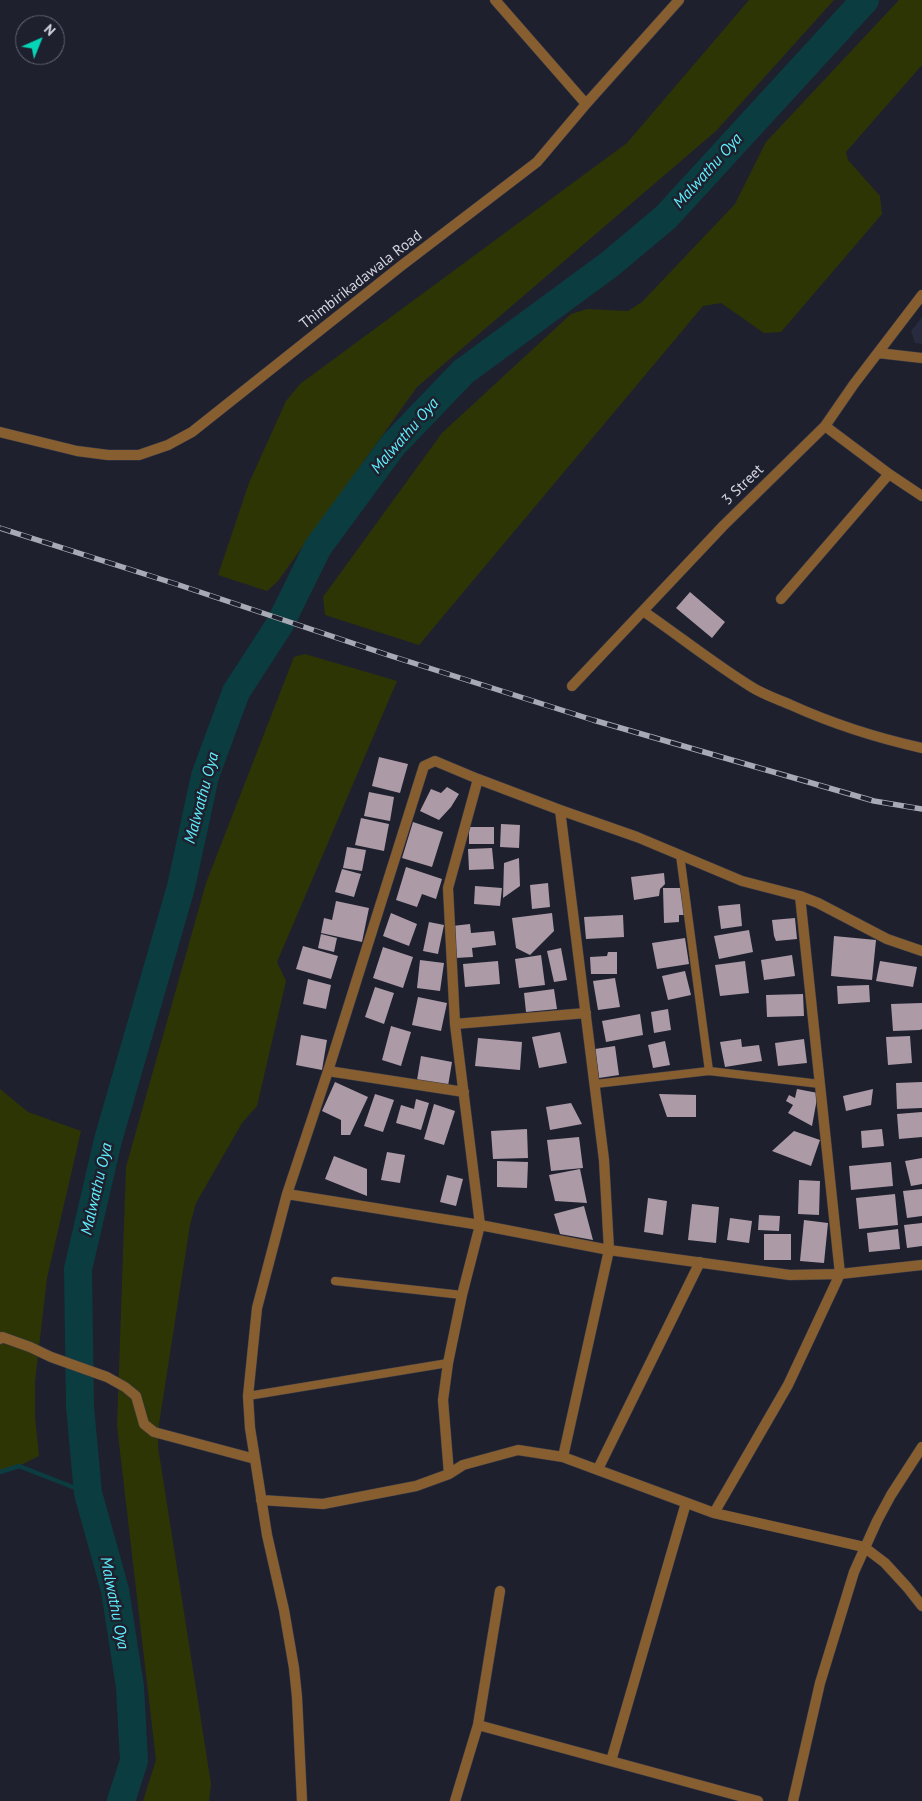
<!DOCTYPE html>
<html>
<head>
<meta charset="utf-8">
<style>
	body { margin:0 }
	#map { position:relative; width:922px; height:1801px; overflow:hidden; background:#1e202e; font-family:"PT Sans",sans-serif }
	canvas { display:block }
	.north { position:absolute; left:15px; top:15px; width:50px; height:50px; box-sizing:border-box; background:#1e202e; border:1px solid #666875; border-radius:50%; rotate:44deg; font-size:14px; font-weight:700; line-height:20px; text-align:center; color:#d3d5df }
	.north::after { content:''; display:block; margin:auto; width:18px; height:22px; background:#05d5b6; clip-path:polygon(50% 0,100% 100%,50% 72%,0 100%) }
</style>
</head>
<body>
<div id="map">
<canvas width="922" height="1801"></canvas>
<div class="north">N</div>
</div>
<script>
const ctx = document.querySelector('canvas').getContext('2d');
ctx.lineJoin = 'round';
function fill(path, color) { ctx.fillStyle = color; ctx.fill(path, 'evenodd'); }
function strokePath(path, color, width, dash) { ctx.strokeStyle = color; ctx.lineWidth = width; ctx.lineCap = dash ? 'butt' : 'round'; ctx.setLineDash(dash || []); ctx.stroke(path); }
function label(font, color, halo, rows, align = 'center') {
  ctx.font = font + ' "PT Sans",sans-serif'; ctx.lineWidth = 5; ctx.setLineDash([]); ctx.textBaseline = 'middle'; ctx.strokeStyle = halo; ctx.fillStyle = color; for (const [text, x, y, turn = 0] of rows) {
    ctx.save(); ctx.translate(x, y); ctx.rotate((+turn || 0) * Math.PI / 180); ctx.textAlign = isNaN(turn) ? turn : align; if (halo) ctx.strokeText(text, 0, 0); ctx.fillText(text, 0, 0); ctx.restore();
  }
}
const built = new Path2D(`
	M922,317V344L915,343L911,331Z`);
const green = new Path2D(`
	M749,0H834L716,131L417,387L278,581L267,591L218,575L249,483L286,401L300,384L627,143Z
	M899,0H922V65L846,152L848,160L880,196L882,214L781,332L764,333L721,303L703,306L419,645L325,615L323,597L442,433L571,314L587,309L628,311L642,302L735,204L766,142Z
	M305,654L397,681L277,962L286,981L257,1106L242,1123L196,1203L190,1225L159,1424L158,1447L211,1784L209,1801H143L156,1760L117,1426L126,1167L206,883L294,657Z
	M0,1089L28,1112L81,1131L47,1278L35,1381V1417L39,1456L19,1466L0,1472Z`);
const stream = new Path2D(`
	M0,1472L19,1466L88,1493`);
const river = new Path2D(`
	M121,1801L134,1761L130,1687L115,1590L88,1493L80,1407L78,1269L108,1140L181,887L205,776L236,692L280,624L318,547L393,445L463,372L610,264L666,217L865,0`);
const building = new Path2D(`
	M690,592L725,622L712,638L676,608Z
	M379,757L408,764L400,793L372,786Z
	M447,787L459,794L451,807L439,820L420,811L431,789L441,793Z
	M369,792L394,797L390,821L364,816Z
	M361,818L389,824L384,851L355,845Z
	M413,822L443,832L432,867L402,858Z
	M501,824L520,825L519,848L500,847Z
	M469,827H494V844H469Z
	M347,847L366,850L362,871L343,868Z
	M492,848L494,869L469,870L468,849Z
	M519,858L520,886L503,898L504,863Z
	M406,867L442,879L436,899L422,894L417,907L396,900Z
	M342,869L361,874L354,897L335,892Z
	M664,873L665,884L660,889L659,896L634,900L631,877Z
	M548,883L550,907L532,909L530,885Z
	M475,886L502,888L500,906L474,904Z
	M663,888H684L685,915H679V922L664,923Z
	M336,901L369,908L362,942L321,933L324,918L332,920Z
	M740,904L742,926L721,929L718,906Z
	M391,913L417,924L409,946L383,936Z
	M552,913L554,931L530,955L516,948L512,918Z
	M623,915L624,937L586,939L584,917Z
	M795,918L797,939L776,941L774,936L772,920Z
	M429,922L444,925L438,954L423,951Z
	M470,924L471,933L494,931L496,945L472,948L473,957L455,958L452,926Z
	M749,930L753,952L719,959L714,936Z
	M321,934L337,938L334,952L318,948Z
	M834,936L876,940L872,980L831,976Z
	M685,938L689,964L657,969L652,943Z
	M303,946L338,956L331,979L296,969Z
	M383,947L413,957L403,988L373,978Z
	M561,948L567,980L554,982L547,951Z
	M608,952H617V974H591L590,957L607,956Z
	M541,955L545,985L519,988L515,959Z
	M792,955L795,976L764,980L761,960Z
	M420,960L444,963L440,991L417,988Z
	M498,961L500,984L465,987L463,964Z
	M745,961L749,993L720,996L715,965Z
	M880,961L917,967L913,987L876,981Z
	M685,971L691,995L668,1000L662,976Z
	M615,978L620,1007L598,1010L593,981Z
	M308,979L331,985L326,1009L303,1004Z
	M869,985L870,1002L838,1004L837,986Z
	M375,987L394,993L384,1024L365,1017Z
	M554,989L557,1009L526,1012L524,993Z
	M803,994L804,1016L767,1017L766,995Z
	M418,997L447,1003L441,1031L412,1025Z
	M922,1003V1029L920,1030L893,1031L891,1004Z
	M668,1009L671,1030L654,1033L651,1012Z
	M640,1014L643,1035L606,1042L602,1021Z
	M391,1026L411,1032L401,1066L382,1060Z
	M560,1032L567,1063L539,1068L532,1037Z
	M301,1035L327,1040L322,1070L296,1065Z
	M910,1036L912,1063L888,1065L886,1037Z
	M478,1038L522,1042L520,1070L475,1066Z
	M741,1039L742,1047L759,1045L762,1061L725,1067L720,1042Z
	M804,1039L807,1063L778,1066L775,1043Z
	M665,1041L670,1065L653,1068L648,1045Z
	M615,1046L619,1075L599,1078L595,1049Z
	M421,1056L452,1062L448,1086L417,1080Z
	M335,1082L368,1097L350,1135H341V1120L322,1111Z
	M922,1082V1108L897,1109L896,1083Z
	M797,1089L818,1093L812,1126L788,1113L793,1105L786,1101L789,1095L795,1098Z
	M873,1089L871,1105L846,1111L843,1096Z
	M375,1094L394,1100L383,1132L364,1126Z
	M659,1094L696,1095V1117H667Z
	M416,1099L429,1103L421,1130L396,1123L401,1105L414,1109Z
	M571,1103L582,1124L550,1130L546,1107Z
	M434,1104L455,1111L444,1145L424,1139Z
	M922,1112V1137L899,1139L897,1114Z
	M527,1129L528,1158L493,1159L491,1131Z
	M882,1129L884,1146L862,1148L861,1131Z
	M794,1131L820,1140L811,1166L772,1151Z
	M579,1137L583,1168L551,1171L547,1140Z
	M387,1152L405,1155L400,1183L381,1180Z
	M334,1156L367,1169V1196L325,1179Z
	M922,1158V1184L911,1186L905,1161Z
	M497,1161L528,1162L527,1188L497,1187Z
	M891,1162L893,1186L851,1190L849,1166Z
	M580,1169L587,1203L555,1201L549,1175Z
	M447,1175L463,1179L456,1206L440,1202Z
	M799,1180L820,1181L819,1215L798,1214Z
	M922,1189V1216L907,1218L903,1191Z
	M895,1194L898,1225L859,1229L856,1198Z
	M648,1198L667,1201L663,1235L644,1232Z
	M692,1204L719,1207L716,1243L688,1240Z
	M584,1206L593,1240L560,1234L554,1214Z
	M759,1215L780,1216L779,1231L758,1230Z
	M730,1218L752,1221L749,1243L727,1240Z
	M804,1220L828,1223L824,1263L800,1261Z
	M922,1223V1246L907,1248L904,1225Z
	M898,1229L900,1249L869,1252L867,1233Z
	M764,1234H791V1260H764Z`);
const service = new Path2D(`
	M680,855L709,1071
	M595,1084L709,1071L820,1084
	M335,1281L462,1295
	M248,1396L448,1363`);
const minor = new Path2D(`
	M495,0L586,104
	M878,353L922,358
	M825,426L889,474L922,496
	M0,432L77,451L108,455H139L168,445L192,432L401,266L537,162L586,104L679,0
	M781,599L889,474
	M643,611C678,635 713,663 750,686C762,694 777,699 791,705C833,724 877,738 922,748
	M572,686L724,525L825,426L854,384L922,295
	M560,810L637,837L742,881L800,896L818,903L887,939L922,951
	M455,1024L586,1013
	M328,1071L464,1092
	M287,1194L328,1071L424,766L435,761L478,779L560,810L604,1160L609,1250L563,1457
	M0,1339L2,1337L30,1347L51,1357L107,1377L125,1387L136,1396L144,1424L154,1432L255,1459L267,1535L284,1610L294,1668L297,1697L302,1801
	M255,1459L250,1428L248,1396L257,1308L287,1194L480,1225L609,1250L790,1275L840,1274L922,1265
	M598,1469L700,1262
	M449,1474L443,1400L448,1363L462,1295L480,1225L455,1024L448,888L478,779
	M261,1500L323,1504L416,1486L449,1474L463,1465L518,1450L563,1457L714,1513L864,1547L885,1563L907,1587L922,1606
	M714,1513L788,1385L840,1274L800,896
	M478,1725L758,1801
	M611,1761L686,1503
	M455,1801L478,1725L500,1591
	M793,1801L820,1683L854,1572L877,1521L891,1495L922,1447`);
const rail = new Path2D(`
	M0,528L176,584L388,655L593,720L874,801L922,809`);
const streetNames = [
	["Thimbirikadawala Road",361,280,-38],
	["3 Street",743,485,-44]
];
const waterNames = [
	["Malwathu Oya",708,171,-48],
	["Malwathu Oya",405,436,-49],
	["Malwathu Oya",202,798,-75],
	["Malwathu Oya",97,1189,-77],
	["Malwathu Oya",114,1603,79]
];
fill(built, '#282a3d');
fill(green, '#2e3505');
strokePath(stream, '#0b3c40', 4.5);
strokePath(river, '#0b3c40', 28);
fill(building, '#ac9aa7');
strokePath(service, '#3b3d4a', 9);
strokePath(minor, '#3b3d4a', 11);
strokePath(service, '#875e2f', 8);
strokePath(minor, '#875e2f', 10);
strokePath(rail, '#a7a9b4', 5.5);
strokePath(rail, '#1e202e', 4, [11]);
label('15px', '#d3d5df', '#1e202e', streetNames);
label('italic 16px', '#5eeefc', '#1e202e', waterNames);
</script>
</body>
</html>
